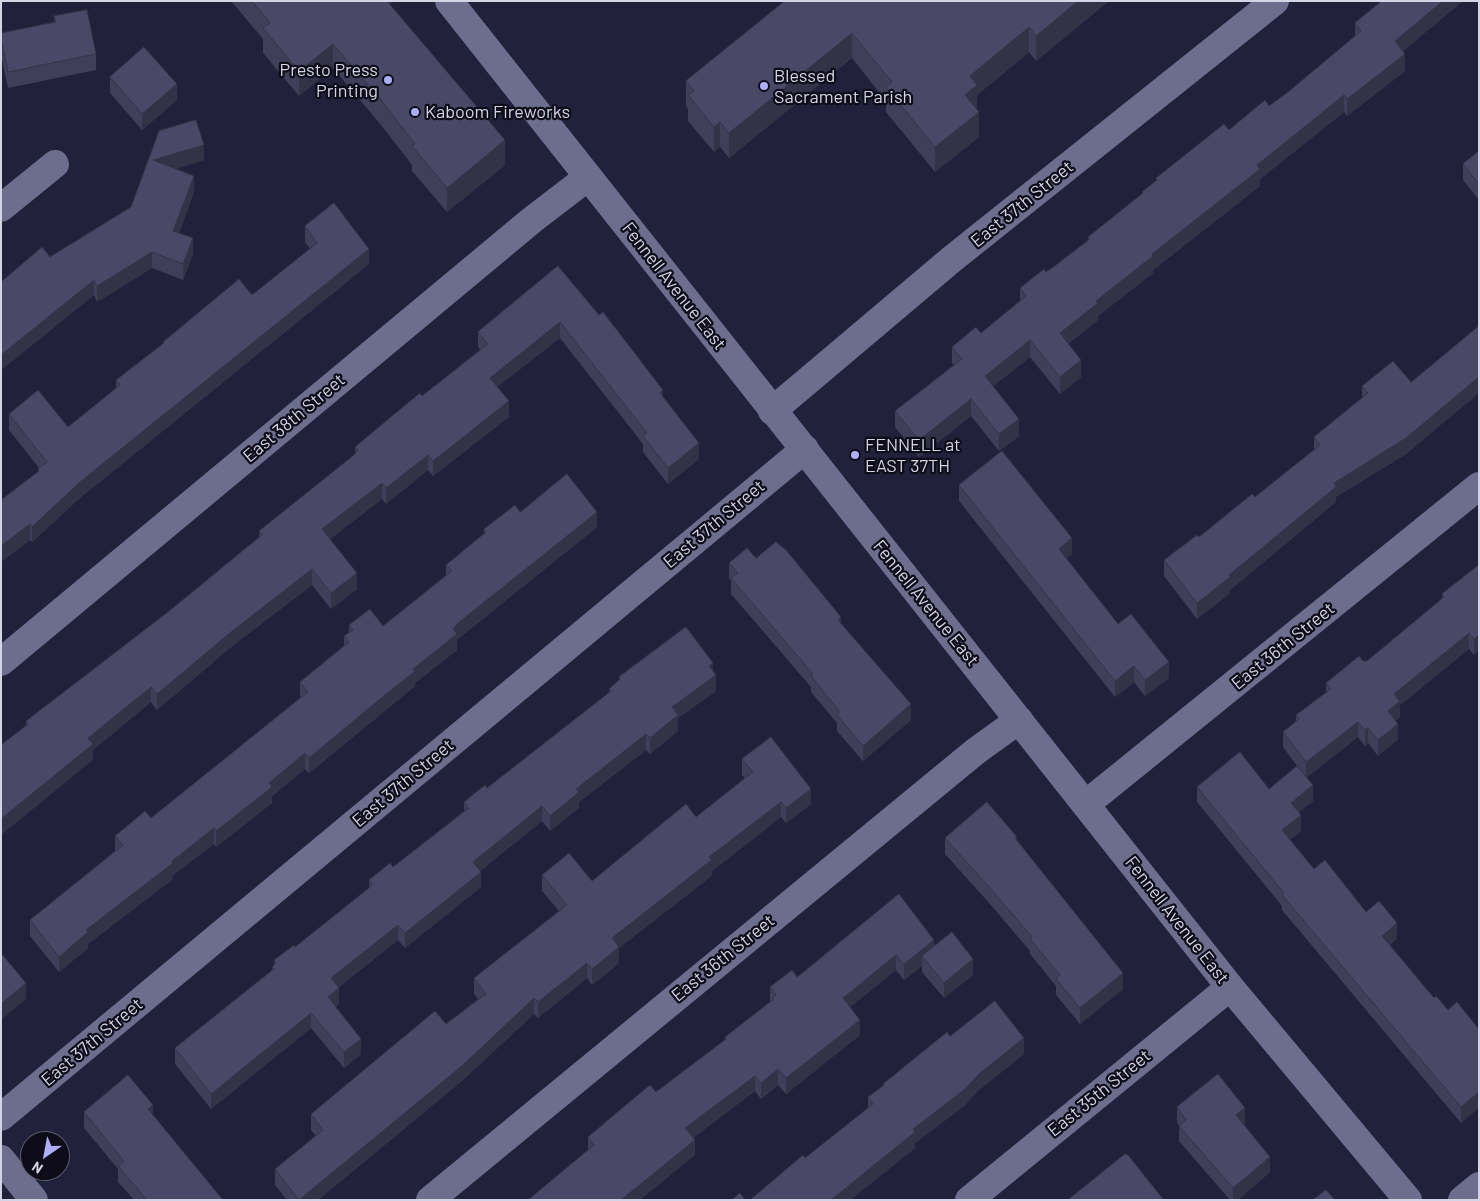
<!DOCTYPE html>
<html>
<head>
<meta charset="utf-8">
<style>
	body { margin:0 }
	#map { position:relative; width:1480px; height:1201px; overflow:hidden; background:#22213c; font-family:Barlow,sans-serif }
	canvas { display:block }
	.frame { position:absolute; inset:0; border:2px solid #d4d4e6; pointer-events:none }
	.north { position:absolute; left:20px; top:1131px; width:50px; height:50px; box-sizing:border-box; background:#0d0c18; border:1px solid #5d5c6a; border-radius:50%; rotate:213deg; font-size:14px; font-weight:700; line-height:20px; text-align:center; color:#d4d4e6 }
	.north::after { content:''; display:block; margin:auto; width:18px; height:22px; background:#afaefa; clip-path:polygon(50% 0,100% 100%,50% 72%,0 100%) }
</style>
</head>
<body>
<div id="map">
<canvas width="1480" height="1201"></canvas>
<div class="frame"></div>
<div class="north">N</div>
</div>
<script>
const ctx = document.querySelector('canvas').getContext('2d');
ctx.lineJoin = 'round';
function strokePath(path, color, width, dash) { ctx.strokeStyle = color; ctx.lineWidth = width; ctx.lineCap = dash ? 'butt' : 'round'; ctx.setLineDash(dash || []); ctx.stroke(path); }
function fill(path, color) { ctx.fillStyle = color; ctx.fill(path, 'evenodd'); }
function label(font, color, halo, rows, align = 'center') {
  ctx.font = font + ' Barlow,sans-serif'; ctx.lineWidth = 4.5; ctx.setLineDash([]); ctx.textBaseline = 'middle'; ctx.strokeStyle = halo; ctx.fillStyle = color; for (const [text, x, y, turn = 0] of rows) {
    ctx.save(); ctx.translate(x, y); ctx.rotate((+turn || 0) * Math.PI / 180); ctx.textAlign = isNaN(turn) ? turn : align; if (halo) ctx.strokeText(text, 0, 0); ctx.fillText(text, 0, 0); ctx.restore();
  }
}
const street = new Path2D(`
	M1,208L55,164
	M772,411L952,259L1275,1
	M1,662L532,220L588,177
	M1086,804L1479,486
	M1,1117L805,449
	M1,1159L34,1200
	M430,1200L976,751L1019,720
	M969,1200L1230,987
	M1462,1200L1479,1186`);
const secondary = new Path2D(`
	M449,1L1230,987L1408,1200`);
const wall = new Path2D(`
	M231,1H391V7L505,165L447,212L412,171V165L381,125L333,68L299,96L263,53V39Z
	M785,1H1109L1036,61L1029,52L977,95V110L979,137L935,172L886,112V101L852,58L729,158L720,147L714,152L688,121V109L686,106V81Z
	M54,16L96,54V70L8,88L1,55V33L54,22Z
	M1355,23L1403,51L1405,71L1347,116L1344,112L1260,179V186L1153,270V273L1098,316V320L1068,344L1081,377L1060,394L1030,357L993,386L1019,436L999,451L971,416L919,457L895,427V411L954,365L952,363V347L981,333L1020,302V288L1052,268L1088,240V237L1142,194V192L1156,181V178L1229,130L1269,106L1287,93L1355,36Z
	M110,77L177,100L142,130L110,93Z
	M196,120L204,145V160L175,169L194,176V192L179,233L193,238V254L183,280L152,268L97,302L94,295L1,370V282L42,247L50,257L131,207L159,131Z
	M1479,151V200L1463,180V164Z
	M305,226L369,264L80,498L32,542L30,540L1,562V500L38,472V469L39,468L9,430V414L68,427L116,388V380L163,344V342L252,295L310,249L305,242Z
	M558,266L663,398L699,459L668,484L643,452V444L560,338L497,387L509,417L433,476L428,470L386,504L382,499L330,539L357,589L331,609L312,585L231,647L157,710L151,702L93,750V760L26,726V721L168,612L259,537V531L354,455L355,453V447L422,396L480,350L478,347V332Z
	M1362,386L1434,430L1406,454L1336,497V502L1230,590V593L1197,619L1164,576V560L1199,537L1255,497L1314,450V437L1362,398Z
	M959,485L1072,554L1066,558L1118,624L1169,678L1145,696L1134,682L1115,697L959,501Z
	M520,512L597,527L458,639L457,640V650L415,683V686L369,724L309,773L305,769L272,796V803L216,847L214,844L173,875V879L88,944V948L59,972L30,936V920L115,851V836L151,818L300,698V682L344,646V636L349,632V625L383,626L446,575V565L484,534V529Z
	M756,558L841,624L911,720L863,761L837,731V723L811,692V687L731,594V581L729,578V563Z
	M1479,565L1474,655L1469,649L1400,705V717L1395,720L1398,739L1378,756L1368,743L1365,746L1358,737L1307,777L1313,801L1299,812L1301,831L1290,840L1314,869L1366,912L1397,938L1390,945L1434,998L1448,1010L1478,1028L1461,1123L1282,910V906L1197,802V787L1269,789L1297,766L1283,747V732L1296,721V715L1326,692V683L1363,661H1367L1442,599V594Z
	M713,670L716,691L678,718V731L650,754L646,750L579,802V808L550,831L542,821L480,871L481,887L405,948L398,940L339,987V1004L335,1007L361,1054L344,1068L311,1028L211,1109L175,1064V1048L272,970V967L274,965V960L295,947L369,888V880L393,867L464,811V802L487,788L609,693V689L619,681V677Z
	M742,759L811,804L786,823L781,817L712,871V875L705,881L619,948V963L592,985L587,978L538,1018L534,1014L463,1080L318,1200H287L275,1185V1169L316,1136L311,1130V1114L446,1024L478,999L474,994V978L559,911L542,891V875L592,881L696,817L745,778L742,775Z
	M945,838L1017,840L1123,989L1080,1024L1056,995V986L1030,954V951L990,904L945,854Z
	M934,946L973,975L944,998L922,972V966L904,980L896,970L850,1007L860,1035L786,1094L778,1085L761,1099L755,1091L693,1138L695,1155L588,1150V1137L656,1092L725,1040V1037L770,1002V987L797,977Z
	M950,1036L1024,1054L980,1089L964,1106L915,1143V1148L850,1200H750L805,1158L868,1108V1097L883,1086V1084Z
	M1177,1107L1245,1124L1244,1125L1270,1172L1238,1200H1230L1179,1141V1126L1177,1122Z
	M84,1112L153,1115L223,1200H134L118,1182V1169L84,1128Z`);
const shadedWall = new Path2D(`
	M386,1H391V21Z
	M1078,1H1109L1036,61V36Z
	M1443,1H1463L1395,58V41Z
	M1029,27V52L977,95V110L965,95L970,76Z
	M852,33V58L729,158V133Z
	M333,44V68L299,96V71Z
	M1405,54V71L1347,116V99Z
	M177,84V100L142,130V114Z
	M1344,95V112L1260,179V186L1153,270V273L1098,316V320L1060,350V333L1096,301L1257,165Z
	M979,112V137L935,172V147Z
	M720,122V147L714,152V127Z
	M505,140V165L447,212V188Z
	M204,145V160L153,176V160Z
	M194,176V192L173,247V231Z
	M193,238V254L183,280V264Z
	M369,249V264L80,498L32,542V527L80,482Z
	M152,252V268L97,302V286Z
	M94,280V295L1,370V355Z
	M560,322V338L490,393V378Z
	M1030,340V357L985,393V376Z
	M1081,360V377L1060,394V377Z
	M1479,377V393L1406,454L1336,497V502L1230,590V593L1197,619V603L1334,483Z
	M663,390V406L660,393Z
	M971,399V416L919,457V440Z
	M509,401V417L433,476V461Z
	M1019,419V436L999,451V434Z
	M699,443V459L668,484V468Z
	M428,455V470L386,504V488Z
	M382,483V499L322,545V529Z
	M597,512V527L458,639L457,640V650L415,683V686L309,773V758L413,669L453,629L458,623Z
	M30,524V540L1,562V546Z
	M1072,538V554L1059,564V549Z
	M312,569V585L231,647L157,710V694L231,632Z
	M357,573V589L331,609V593Z
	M841,617V632L838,620Z
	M1469,633V649L1400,705V717L1388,727V711L1394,694Z
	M1479,635V651L1474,655V639Z
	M1169,662V678L1145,696V680Z
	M713,663V678L716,675V691L678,718V731L650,754V738L672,707L709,666Z
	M1134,666V682L1115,697V681Z
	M151,687V702L93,750V760L1,835V819L88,738Z
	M911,704V720L863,761V746Z
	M1358,722V737L1306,778V762Z
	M1398,724V739L1378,756V740Z
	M1368,728V743L1365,746V730Z
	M646,734V750L579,802V808L550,831V816L576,789Z
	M305,753V769L272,796V803L216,847V831L269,783Z
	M1313,785V801L1291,819V803Z
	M811,789V804L786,823V808Z
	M781,802V817L712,871V875L705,881L619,948V963L592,985V969L612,938L709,857Z
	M542,806V821L473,877V862Z
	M1301,815V831L1282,846V830Z
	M214,828V844L173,875V879L88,944V948L59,972V957L86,930L172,861Z
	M481,872V887L405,948V933Z
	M1397,923V938L1382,951V936Z
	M398,925V940L331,993V978Z
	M934,940V956H922V966L904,980V964Z
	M896,955V970L843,1013V998Z
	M973,959V975L944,998V983Z
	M587,963V978L538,1018V1002Z
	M1123,973V989L1080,1024V1008Z
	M26,983V999L1,1020V1004Z
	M339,988V1004L328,1013V997Z
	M534,998V1014L463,1080L318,1200H299Z
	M311,1013V1028L211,1109V1094Z
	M860,1020V1035L786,1094V1078Z
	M1024,1038V1054L980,1089L964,1106L915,1143V1148L850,1200H831L913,1129L980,1073Z
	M361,1039V1054L344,1068V1052Z
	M778,1069V1085L761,1099V1083Z
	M755,1076V1091L685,1144V1128Z
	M1479,1092V1108L1461,1123V1107Z
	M153,1105V1121L148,1109Z
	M1245,1108V1124L1236,1131V1115Z
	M695,1140V1155L640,1200H621Z
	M1270,1157V1172L1238,1200H1233V1188Z`);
const building = new Path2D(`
	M252,1H387L505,140L447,188L412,146L415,144L381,100L333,44L299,71L263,28L270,23Z
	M785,1H1078L1036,36L1029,27L970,76L977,85L965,95L979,112L935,147L886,87L892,82L852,33L729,133L720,122L714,127L688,95L694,91L686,81Z
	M1382,1H1443L1395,41L1405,54L1347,99L1344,95L1257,165L1260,169L1152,254L1153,256L1096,301L1098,303L1060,333L1081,360L1060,377L1030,340L985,376L1019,419L999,434L971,399L919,440L895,411L962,359L952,347L976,327L981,333L1026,296L1020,288L1044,269L1046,272L1052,268L1090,239L1088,237L1143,193L1142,192L1157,180L1156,178L1224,124L1229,130L1265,100L1269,106L1287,93L1361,31L1355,23Z
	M87,10L96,54L8,72L1,39V33L56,22L54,16Z
	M144,47L177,84L142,114L110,77Z
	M196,120L204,145L153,160L194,176L173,231L193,238L183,264L152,252L97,286L94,280L1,355V282L42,247L50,257L131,207L159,131Z
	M1479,151V184L1463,164Z
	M334,203L369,249L80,482L32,527L30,524L1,546V500L39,471L38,469L47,462L9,414L38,390L68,427L120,385L116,380L164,343L163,342L239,279L252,295L317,243L305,226Z
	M558,266L599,315L603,312L663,390L660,393L699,443L668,468L643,436L647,433L560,322L490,378L509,401L433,461L428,455L386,488L382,483L322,529L357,573L331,593L312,569L231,632L157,694L151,687L88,738L93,744L1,819V745L28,724L26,721L168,612L262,535L259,531L354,455L358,450L355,447L398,411L420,393L422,396L488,344L478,332Z
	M1479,326V377L1406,438L1334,483L1336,487L1229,575L1230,577L1197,603L1164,560L1197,535L1199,537L1252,494L1255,497L1320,445L1314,437L1368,393L1362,386L1393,361L1411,382Z
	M1002,451L1072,538L1059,549L1118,624L1131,614L1169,662L1145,680L1134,666L1115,681L959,485Z
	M567,474L597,512L458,623L453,629L457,634L413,669L415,671L369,708L309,758L305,753L269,783L272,787L216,831L214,828L172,861L173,863L86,930L88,932L59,957L30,920L123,845L115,836L145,811L151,818L308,692L300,682L349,642L344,636L353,630L349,625L370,609L383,626L452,571L446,565L486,532L484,529L515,505L520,512Z
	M776,542L786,550L841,617L838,620L911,704L863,746L837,715L840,712L811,676L813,674L731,578L738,573L729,563L747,548L756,558Z
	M1479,565V635L1474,639L1469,633L1394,694L1400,701L1388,711L1398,724L1378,740L1368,728L1365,730L1358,722L1306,762L1283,732L1299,719L1296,715L1331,689L1326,683L1359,656L1363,661H1367L1444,597L1442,594Z
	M686,627L713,663L709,666L716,675L672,707L678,715L650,738L646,734L576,789L579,792L550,816L542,806L473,862L481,872L405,933L398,925L331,978L339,988L328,997L361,1039L344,1052L311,1013L211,1094L175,1048L274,969L272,967L276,963L274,960L294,945L295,947L369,888L372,884L369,880L390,863L393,867L469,808L464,802L485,785L487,788L611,691L609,689L620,679L619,677Z
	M771,737L811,789L786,808L781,802L709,857L712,860L705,865L612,938L619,947L592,969L587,963L538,1002L534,998L463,1065L299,1200L275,1169L323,1130L311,1114L435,1011L446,1024L486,994L474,978L567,905L542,875L569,853L592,881L686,804L696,817L753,772L742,759Z
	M1240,752L1269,789L1297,766L1313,785L1291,803L1301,815L1282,830L1314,869L1325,860L1366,912L1379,901L1397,923L1382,936L1434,998L1436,996L1448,1010L1457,1002L1478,1028L1479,1027V1092L1461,1107L1282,895L1284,893L1197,787Z
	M987,802L1017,837L1015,838L1123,973L1080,1008L1056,979L1060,975L1030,939L1032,937L990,888L945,838Z
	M899,894L934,940L904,964L896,955L843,998L860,1020L786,1078L778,1069L761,1083L755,1076L685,1128L695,1140L621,1200H528L594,1145L588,1137L621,1109L650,1085L656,1092L726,1039L725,1037L774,999L773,997L776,995L770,987L792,970L797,977Z
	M952,932L973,959L944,983L922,956Z
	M1,953L26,983L1,1004Z
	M995,1001L1024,1038L980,1073L964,1090L913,1129L915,1132L831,1200H750L803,1155L805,1158L873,1104L868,1097L884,1085L883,1084L947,1032L950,1036Z
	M1218,1074L1245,1108L1236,1115L1270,1157L1233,1188L1179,1126L1186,1120L1177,1107Z
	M128,1075L153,1105L148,1109L223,1200H147L118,1166L124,1161L84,1112Z
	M1125,1154L1128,1155L1163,1199L1162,1200H1068Z
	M1326,1190L1335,1200H1313Z
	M740,1193L745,1200H732Z`);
const markers = [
	[388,80,5,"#afaefa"],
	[764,86,5,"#afaefa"],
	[415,112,5,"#afaefa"],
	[855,455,5,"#afaefa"]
];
const poiNames = [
	["Presto Press",378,70,"right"],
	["Printing",378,91,"right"],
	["Blessed",774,76],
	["Sacrament Parish",774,97],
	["Kaboom Fireworks",425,112],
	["FENNELL at",865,445],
	["EAST 37TH",865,466]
];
const streetNames = [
	["East 37th Street",1022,204,-39],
	["Fennell Avenue East",674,286,52],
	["East 38th Street",294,418,-40],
	["East 37th Street",714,524,-40],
	["Fennell Avenue East",926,603,51],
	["East 36th Street",1283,646,-39],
	["East 37th Street",403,783,-40],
	["Fennell Avenue East",1177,920,52],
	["East 36th Street",723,958,-39],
	["East 37th Street",92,1042,-40],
	["East 35th Street",1099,1093,-39]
];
strokePath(street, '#6d6d8d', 28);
strokePath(secondary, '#6d6d8d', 28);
fill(wall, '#3f3f59');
fill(shadedWall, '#333348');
fill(building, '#494967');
strokePath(building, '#333348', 1);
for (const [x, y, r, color] of markers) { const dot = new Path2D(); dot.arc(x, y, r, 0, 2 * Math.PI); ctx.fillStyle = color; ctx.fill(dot); strokePath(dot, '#0d0c18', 2); }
label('18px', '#d4d4e6', '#0d0c18', poiNames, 'left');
label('18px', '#d4d4e6', '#0d0c18', streetNames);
</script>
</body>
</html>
